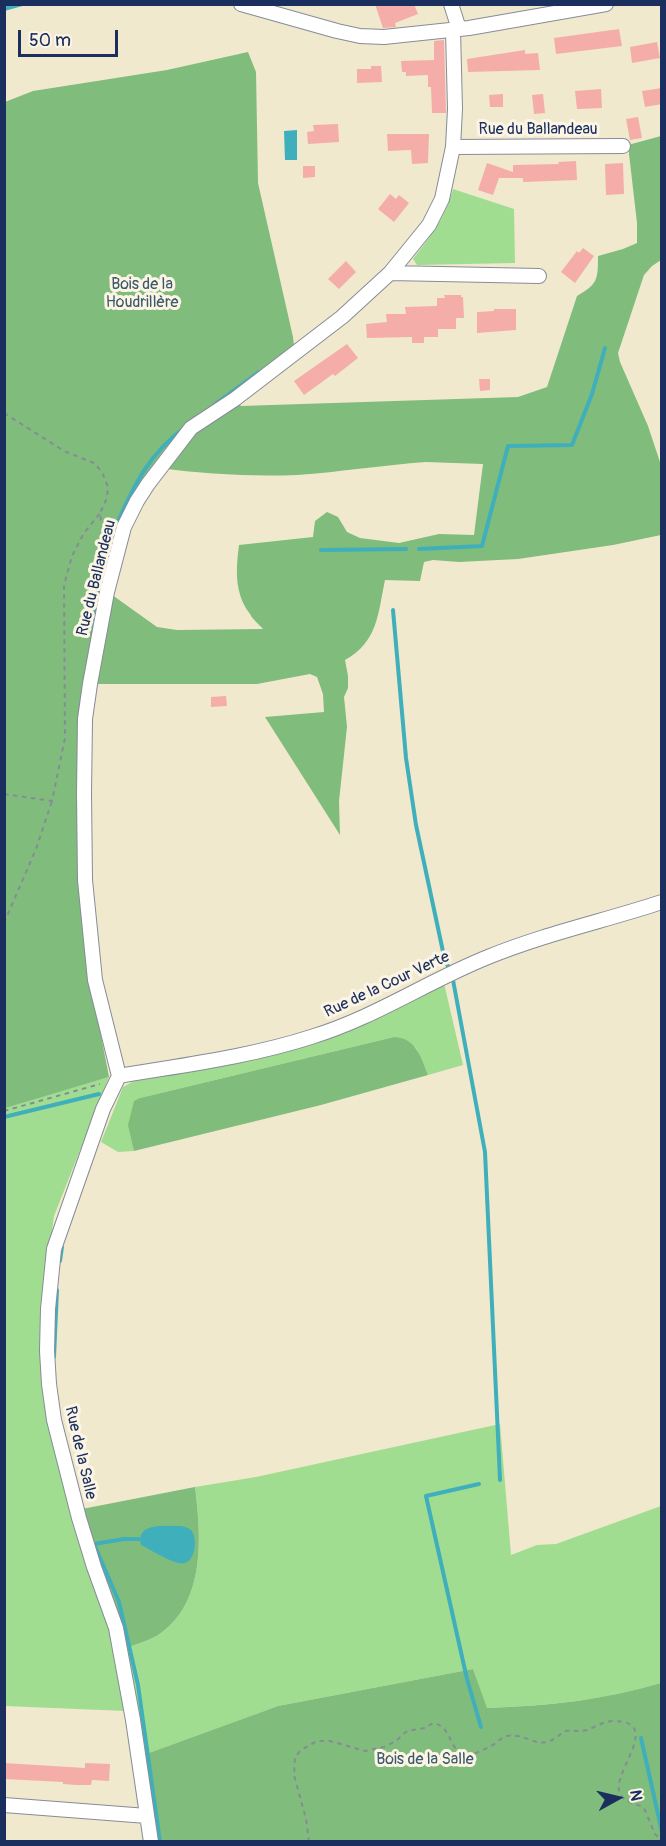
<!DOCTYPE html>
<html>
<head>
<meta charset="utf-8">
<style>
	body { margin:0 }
	#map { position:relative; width:666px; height:1846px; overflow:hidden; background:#f0e9ce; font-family:Pangolin,sans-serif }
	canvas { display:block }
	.frame { position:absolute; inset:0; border:6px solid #1b2f5e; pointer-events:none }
	.north { position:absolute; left:588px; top:1768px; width:60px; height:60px; -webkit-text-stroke:4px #fcf5e5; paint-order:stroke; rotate:82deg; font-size:16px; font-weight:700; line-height:24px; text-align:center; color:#1b2f5e }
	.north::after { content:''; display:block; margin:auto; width:21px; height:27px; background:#1b2f5e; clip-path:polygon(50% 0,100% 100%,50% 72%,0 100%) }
	.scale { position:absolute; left:18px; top:30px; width:100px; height:27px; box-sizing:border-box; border:3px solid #1b2f5e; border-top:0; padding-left:8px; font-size:18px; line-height:21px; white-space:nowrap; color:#1b2f5e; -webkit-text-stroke:4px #fcf5e5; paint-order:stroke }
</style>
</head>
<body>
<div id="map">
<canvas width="666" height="1846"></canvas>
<div class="frame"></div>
<div class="north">N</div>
<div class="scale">50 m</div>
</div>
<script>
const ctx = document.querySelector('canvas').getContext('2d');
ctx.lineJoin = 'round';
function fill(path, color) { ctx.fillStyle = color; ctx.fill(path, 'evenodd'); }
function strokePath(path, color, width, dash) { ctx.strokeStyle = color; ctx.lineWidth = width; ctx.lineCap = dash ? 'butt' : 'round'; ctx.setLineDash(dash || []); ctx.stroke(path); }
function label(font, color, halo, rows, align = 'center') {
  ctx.font = font + ' Pangolin,sans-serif'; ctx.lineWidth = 6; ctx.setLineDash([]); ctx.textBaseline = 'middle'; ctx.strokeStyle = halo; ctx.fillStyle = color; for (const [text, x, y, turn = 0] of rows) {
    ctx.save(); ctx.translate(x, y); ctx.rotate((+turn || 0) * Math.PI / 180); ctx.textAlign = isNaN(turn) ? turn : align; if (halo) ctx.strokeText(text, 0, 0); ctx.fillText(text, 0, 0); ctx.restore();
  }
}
const green = new Path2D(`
	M453,189L514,209L515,263L417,265L413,259C430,237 446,217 453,189Z
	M444,983L463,1065L428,1075L416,1048L394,1037L140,1098L133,1145L134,1151L118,1152L101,1142L123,1087L134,1081L260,1057Z
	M109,1077L54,1216L41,1311L46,1415L68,1500L102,1603L116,1654L125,1711L5,1706V1107Z
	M500,1424L511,1555L537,1545L556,1544L661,1506V1683C605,1700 545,1706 486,1708L473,1669L278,1706L146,1754L127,1648C138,1643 152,1640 161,1633C206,1600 201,1536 195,1487L256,1477Z`);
const forest = new Path2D(`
	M248,52L256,72L258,183L293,337L295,354L235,399L241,406L518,397L547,387L577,296C598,284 598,279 598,256L623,249L637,243V223L628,145L661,136V260L652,266L644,275L618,353L620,362L648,426L661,465V535L613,545L518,559L459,562L433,560L424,562L420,581L385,580C378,613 378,642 345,660L348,676V688L344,697L347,727L339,801L340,835L265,717L324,712L323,694L317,677L310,674L257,684H90L78,719L79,880L88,968L109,1077L5,1108V102L33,91L167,70ZM426,462L483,464L474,535L439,534L399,543L360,538L347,532L338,517L327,512L315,521L313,537L239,545C236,569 234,593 250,614C253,620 259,624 263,629L177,630L157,627L108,592L137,501L159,468C205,474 251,477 297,475C340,472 383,465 426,462Z
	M394,1037C416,1038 421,1057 428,1075L321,1105L134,1151L128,1125L134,1101L140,1098Z
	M195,1487C201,1536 206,1600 161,1633C152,1640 138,1643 127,1648L123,1627L82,1509Z
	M473,1669L487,1708C546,1706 605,1700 661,1683V1841H158L146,1754L278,1706Z`);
const water = new Path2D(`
	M297,130V160H285L284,131Z
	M181,1526C185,1527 191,1528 193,1533C197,1541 195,1560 185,1563C175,1566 150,1549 141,1545C135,1522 166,1526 181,1526Z`);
const stream = new Path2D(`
	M4,9L22,4
	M214,405L259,372
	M117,524C134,485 149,454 184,428
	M419,549L482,546L508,446L572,445L592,394L605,348
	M321,550L406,549
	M393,610L406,758L416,825L445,961L448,966
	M93,632L103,572L113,534
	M453,980L485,1152L500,1480
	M4,1117L99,1094
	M60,1261L62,1247
	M54,1357L57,1290
	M479,1484L426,1496L467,1679L481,1727
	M139,1539H124L94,1544L119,1602L138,1685L160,1842
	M641,1738L662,1832`);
const building = new Path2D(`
	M375,4H414L418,14L395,23L396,27L383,28Z
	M619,29L622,46L556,54L554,38Z
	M444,40L446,113H432L431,87H428V75L406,76V72H402L401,61L434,60V41Z
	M657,42L660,58L632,63L630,47Z
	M525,50V54L538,53L540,70L468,72L467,59Z
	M371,66H381L382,82L357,83V69H371Z
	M662,88V104L645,107L642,91Z
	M601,89L602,108L577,109L575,91Z
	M503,94V107H490L489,95Z
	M543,94L545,113L534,114L532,95Z
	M638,117L642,138L630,140L626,119Z
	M338,124L339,142L308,144L307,132L314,131L313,125Z
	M387,134H429L428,163L412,164L411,150L388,151Z
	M576,161L577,180L523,182V178H499L493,195L478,190L487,163L513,172V165L559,164L558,162Z
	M623,163L624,194L606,195L605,164Z
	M303,166H315V177L303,178Z
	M390,194L396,199L399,195L409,203L394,222L378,209Z
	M583,248L594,256L575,283L561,272L577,251L579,253Z
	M346,261L356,272L339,289L328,279Z
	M444,295H461V297H463L464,318H456V329H438V337H424V343H412V337L367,338L366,324L387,322L386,314H406L405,307L437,306V298H445Z
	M494,309H516V330L477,333V312L494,311Z
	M347,344L358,358L335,376L333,374L304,395L294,381Z
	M479,379H490V390L480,391Z
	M226,696L227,706L211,707V697Z
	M4,1763L85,1768V1763L110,1764L109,1781L92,1780L91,1785H76L63,1784V1782L4,1779Z`);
const path = new Path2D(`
	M4,413L64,451L94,463L102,472L108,487L107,498L100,513L101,520L109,527
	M4,794L52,801L65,738L64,585L72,556L84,533L100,513
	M4,923L36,849L52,801
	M4,1111L100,1084
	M309,1842L306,1819L294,1775L295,1757L301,1750L317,1741H330L365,1751L384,1747L396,1741L407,1731L425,1728L433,1723C452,1726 448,1749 465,1756C473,1755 483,1750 491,1746C497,1743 500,1738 507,1736C531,1732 538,1756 564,1731C572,1730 579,1732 587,1730C596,1727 604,1721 613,1721C665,1721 610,1773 620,1794C625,1803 636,1803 644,1808L655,1834L662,1841`);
const minor = new Path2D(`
	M241,4L337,31L360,36L384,37L469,28L606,4
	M451,4L459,29
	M453,147L623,146
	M390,273L539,276
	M119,1076L95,980L85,880L84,794L85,719L90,684L107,592L124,527L137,501L148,484L191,428L235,399L342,317L390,273L429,225L442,199L453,147L455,109L453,30
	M119,1076L103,1109L54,1249L48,1309L47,1351L49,1384L54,1420L79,1518L94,1567L116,1628L133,1720L151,1842
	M119,1076C183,1065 249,1057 311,1037C374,1018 428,981 488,957C544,934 604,921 662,902
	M4,1805L147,1816`);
const streetNames = [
	["Rue du Ballandeau",538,130],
	["Rue du Ballandeau",97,578,-76],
	["Rue de la Cour Verte",387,985,-25],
	["Rue de la Salle",80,1453,77]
];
const parkNames = [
	["Bois de la",142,285],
	["Houdrillère",142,303],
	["Bois de la Salle",425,1760]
];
fill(green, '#a0dd91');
fill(forest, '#80bc7b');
fill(water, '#40afbc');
strokePath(stream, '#40afbc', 4);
fill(building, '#f5ada9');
strokePath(minor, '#868c96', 16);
strokePath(path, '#868c96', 2, [4.5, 4.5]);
strokePath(minor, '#fff', 14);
label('16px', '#1b2f5e', '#fcf5e5', streetNames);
label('16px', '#3c5a6b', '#fcf5e5', parkNames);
</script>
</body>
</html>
